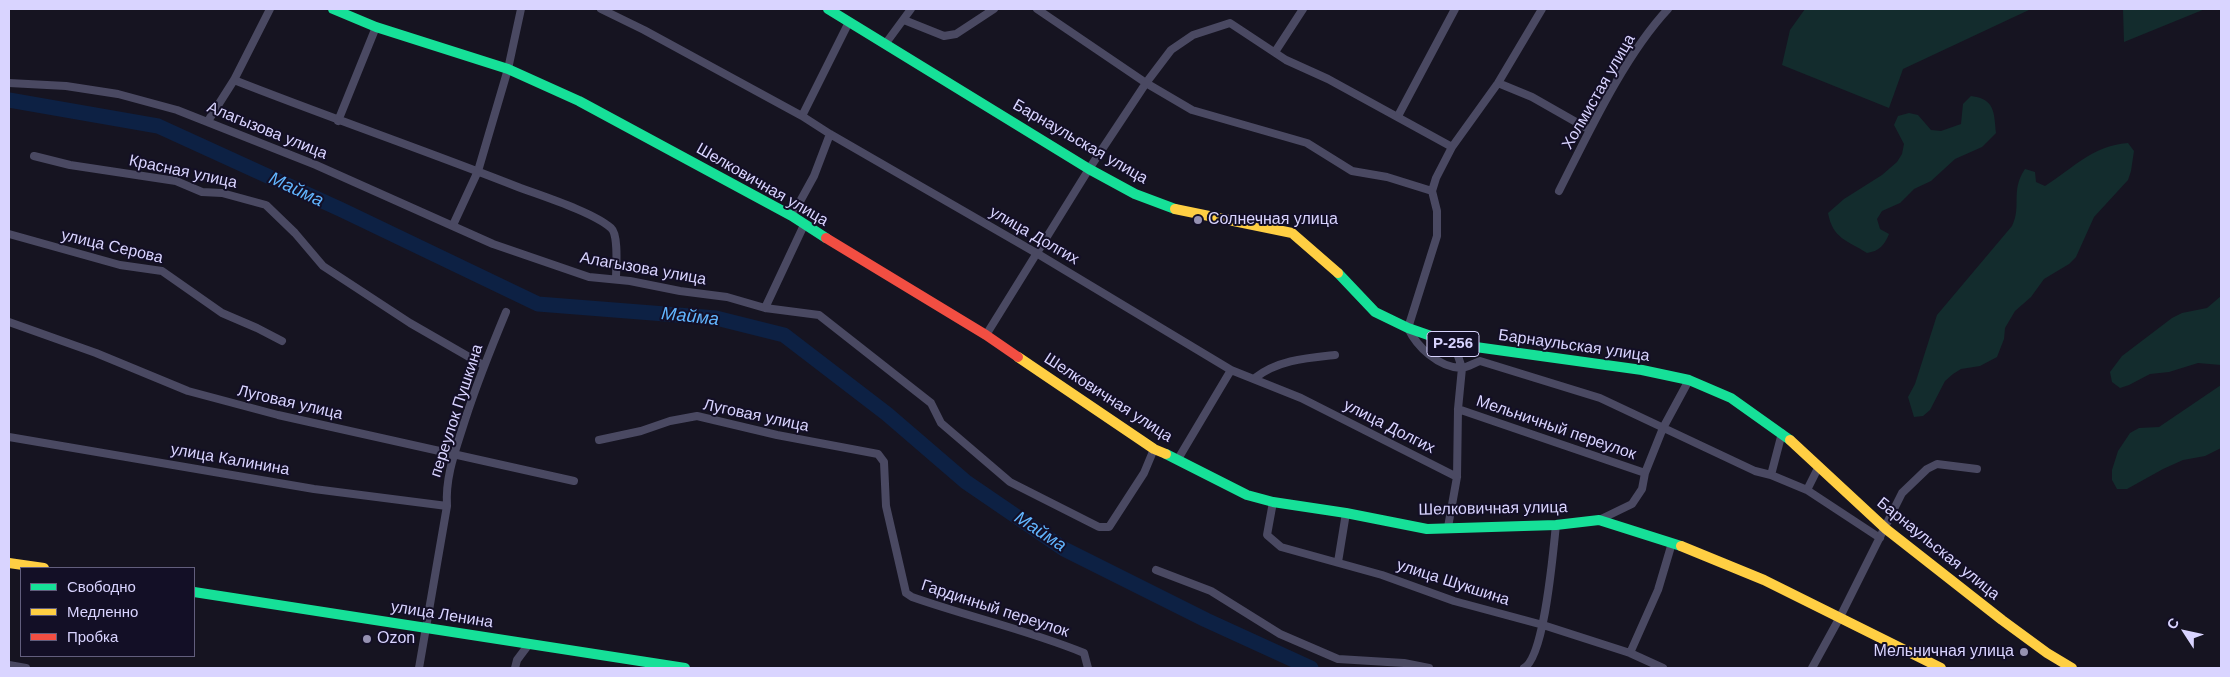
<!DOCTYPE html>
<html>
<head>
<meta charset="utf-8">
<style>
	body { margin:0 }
	#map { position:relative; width:2230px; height:677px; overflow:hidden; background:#161421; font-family:Helvetica,sans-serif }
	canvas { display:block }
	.frame { position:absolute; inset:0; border:10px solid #d9d4ff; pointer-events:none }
	.legend { position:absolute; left:20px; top:567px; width:175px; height:90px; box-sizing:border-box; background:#130f26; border:1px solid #625e7d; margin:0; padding:6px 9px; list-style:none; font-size:15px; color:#d9d4ff }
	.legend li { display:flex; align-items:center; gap:10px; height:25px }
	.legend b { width:25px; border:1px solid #625e7d }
	.north { position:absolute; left:2160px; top:607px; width:50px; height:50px; -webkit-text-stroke:4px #130f26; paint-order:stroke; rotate:305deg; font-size:14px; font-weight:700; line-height:20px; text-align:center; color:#d9d4ff }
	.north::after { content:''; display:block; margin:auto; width:18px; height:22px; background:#d9d4ff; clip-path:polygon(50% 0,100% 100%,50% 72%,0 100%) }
</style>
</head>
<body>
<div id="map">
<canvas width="2230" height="677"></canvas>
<div class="frame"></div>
<ul class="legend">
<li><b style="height:6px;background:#16e098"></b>Свободно</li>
<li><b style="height:6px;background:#ffcf43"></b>Медленно</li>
<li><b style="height:6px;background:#f24e42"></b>Пробка</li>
</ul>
<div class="north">С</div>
</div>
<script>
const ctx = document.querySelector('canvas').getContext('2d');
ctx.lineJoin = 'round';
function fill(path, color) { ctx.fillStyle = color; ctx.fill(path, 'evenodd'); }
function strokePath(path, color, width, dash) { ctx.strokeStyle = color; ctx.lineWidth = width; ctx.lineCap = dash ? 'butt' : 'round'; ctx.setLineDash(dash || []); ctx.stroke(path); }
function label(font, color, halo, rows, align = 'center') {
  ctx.font = font + ' Helvetica,sans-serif'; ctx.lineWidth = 4; ctx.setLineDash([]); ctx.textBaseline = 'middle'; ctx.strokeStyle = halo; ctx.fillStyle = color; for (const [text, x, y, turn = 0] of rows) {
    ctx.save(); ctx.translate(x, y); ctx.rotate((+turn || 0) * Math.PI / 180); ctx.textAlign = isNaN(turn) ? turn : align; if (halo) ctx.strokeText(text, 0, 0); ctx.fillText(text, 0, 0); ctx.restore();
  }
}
const green = new Path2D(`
	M1805,9H2031L1903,69L1889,108L1782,65L1790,30Z
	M2123,9H2205L2124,42Z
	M1971,96C1995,99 1994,112 1996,133L1982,147L1955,159L1931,181L1914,189L1900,203L1882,211L1877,219L1880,229L1889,234C1884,246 1879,251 1867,253C1847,240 1833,239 1828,213L1844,199L1882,175L1897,162L1902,154L1904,144L1894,125L1898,116L1909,113L1918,115L1931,130L1941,131L1961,124L1963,104Z
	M2128,143L2134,151L2131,171L2128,180L2094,217L2076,257L2069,264L2044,279L2031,297L2015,311L2005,328L2004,339L1997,357L1980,366L1961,369L1953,374L1945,381L1930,410L1923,416L1914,417L1908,397L1915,384L1937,315L2012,226C2022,206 2010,191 2025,169L2035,172L2036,182L2045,186C2074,168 2091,146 2128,143Z
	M2221,296V365L2198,363L2169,372L2150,374L2129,385L2120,388L2112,382L2110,372L2122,356L2172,318L2182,313L2207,308Z
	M2221,385V448L2205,456L2183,460L2163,469L2127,489H2117L2112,480V470L2118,451L2130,433L2139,428L2159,427Z`);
const river = new Path2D(`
	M9,100L158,126L342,210L538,304L716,318L784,335L887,414L966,482L1064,549L1206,620L1311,668`);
const street = new Path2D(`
	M601,9L644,30L802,116L830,134L1038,254L1231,370L1301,398L1457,477
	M1037,9L1146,83L1192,110L1307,143L1352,171L1387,177L1432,191
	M1542,9L1498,83L1452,147L1436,178L1432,191L1437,211V236L1408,328C1417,347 1438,367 1461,368C1467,368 1474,363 1480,361L1600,398L1755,471L1771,475L1807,490L1819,466
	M904,20L944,36L956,34L994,9
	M886,43L911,9
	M1275,52L1303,9
	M234,80C328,117 424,150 518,187C542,196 593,212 611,228C619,235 616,268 616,279
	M9,83L66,86L118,94L177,110L316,165L493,244L589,277L630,281L680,291L727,297L765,308L819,315L931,403L941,423L1010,482L1099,527H1109L1144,473L1154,449
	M1498,83L1532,97L1590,130
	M802,116L849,22
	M1398,116L1455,9
	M208,121L234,80L270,9
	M338,121L376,27
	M34,156L70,165L176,181L202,192L222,193L266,205L295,233L323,266L410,323L483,365
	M1559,191C1588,134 1624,56 1668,9
	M792,216L814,176L830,134
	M453,225L478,171L508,69L521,9
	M9,234L120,265L162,271L222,313L257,328L282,341
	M765,308L804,225
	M9,322L96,353L188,391L278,415L574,481
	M986,335L1089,169L1146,83L1171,50L1193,35L1230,23L1286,60L1328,79L1452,147
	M1255,378C1278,360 1307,358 1335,355
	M1458,409L1645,473
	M9,437L314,489L447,506
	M599,440L641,431L670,421L697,416L777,435L878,454L884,462L886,506L906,593L912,597C969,617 1028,630 1084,653L1088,668
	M1178,459L1231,370
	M1771,475L1782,433
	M1807,490L1880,538
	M1273,502L1267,535L1281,547L1382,575L1454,601L1543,625L1630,653L1663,668
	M1599,520L1632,504L1642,489L1645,473L1663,428L1689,380
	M1448,527L1457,477L1458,409L1462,368L1454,344
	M1338,562L1346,513
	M1156,570L1211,591L1280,634L1338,659L1404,663L1429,668
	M1630,653L1658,590L1672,543
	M9,665L26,668
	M419,668L447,506C445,476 456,449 465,420C477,383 491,348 506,312
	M515,668L517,660L529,644
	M1524,668C1545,656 1553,551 1556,525
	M1812,668L1840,617L1902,493L1927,469L1937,464L1977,469`);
const fast = new Path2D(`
	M333,9L376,27L508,69L579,101L792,216L826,238
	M828,9L1089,169L1135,194L1175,209
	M1338,273L1375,312L1408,328L1454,344L1642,370L1689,380L1731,398L1790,440
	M1166,454L1247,495L1273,502L1346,513L1427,529L1556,525L1599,520L1681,546
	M194,592L685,668`);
const slow = new Path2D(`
	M1175,209L1292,233L1338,273
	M1018,357L1154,449L1166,454
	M1790,440L1886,529L2002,620L2047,653L2072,668
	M1681,546L1764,580L1941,668
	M9,563L44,568`);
const jam = new Path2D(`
	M826,238L986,335L1018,357`);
const markers = [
	[1198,220,5,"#9591b1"],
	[367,639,5,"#9591b1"],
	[2024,652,5,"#9591b1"]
];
const shields = [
	[1453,344,52]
];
const shieldNames = [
	["Р-256",1453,344]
];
const streetNames = [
	["Холмистая улица",1599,92,-60],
	["Алагызова улица",267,131,22],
	["Барнаульская улица",1080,142,30],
	["Красная улица",183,172,12],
	["Шелковичная улица",762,185,30],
	["улица Долгих",1034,236,30],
	["улица Серова",112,247,13],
	["Алагызова улица",643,269,10],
	["Барнаульская улица",1574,346,8],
	["Шелковичная улица",1108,398,33],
	["Луговая улица",290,403,13],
	["переулок Пушкина",457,411,-72],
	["Луговая улица",756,416,12],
	["улица Долгих",1389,427,27],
	["Мельничный переулок",1556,428,19],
	["улица Калинина",230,460,10],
	["Шелковичная улица",1493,509,-1],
	["Барнаульская улица",1938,549,39],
	["улица Шукшина",1453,583,18],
	["Гардинный переулок",995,609,18],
	["улица Ленина",442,615,9]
];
const poiNames = [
	["Солнечная улица",1208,220],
	["Ozon",377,639],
	["Мельничная улица",2014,652,"right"]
];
const waterNames = [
	["Майма",296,190,25],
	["Майма",690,317,6],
	["Майма",1040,532,33]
];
fill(green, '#132c2d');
strokePath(river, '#0d2144', 15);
strokePath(street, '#4a4962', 8);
strokePath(fast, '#16e098', 10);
strokePath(slow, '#ffcf43', 10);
strokePath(jam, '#f24e42', 10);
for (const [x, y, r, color] of markers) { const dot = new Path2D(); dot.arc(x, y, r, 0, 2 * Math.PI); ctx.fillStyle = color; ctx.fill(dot); strokePath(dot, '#130f26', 2); }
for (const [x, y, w] of shields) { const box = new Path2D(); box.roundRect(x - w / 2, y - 12.5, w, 25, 4); ctx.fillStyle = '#130f26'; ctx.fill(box); strokePath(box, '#d9d4ff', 1); }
label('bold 15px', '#d9d4ff', null, shieldNames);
label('16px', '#d9d4ff', '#130f26', streetNames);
label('16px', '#d9d4ff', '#130f26', poiNames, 'left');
label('italic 18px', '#62b6ff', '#130f26', waterNames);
</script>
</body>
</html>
